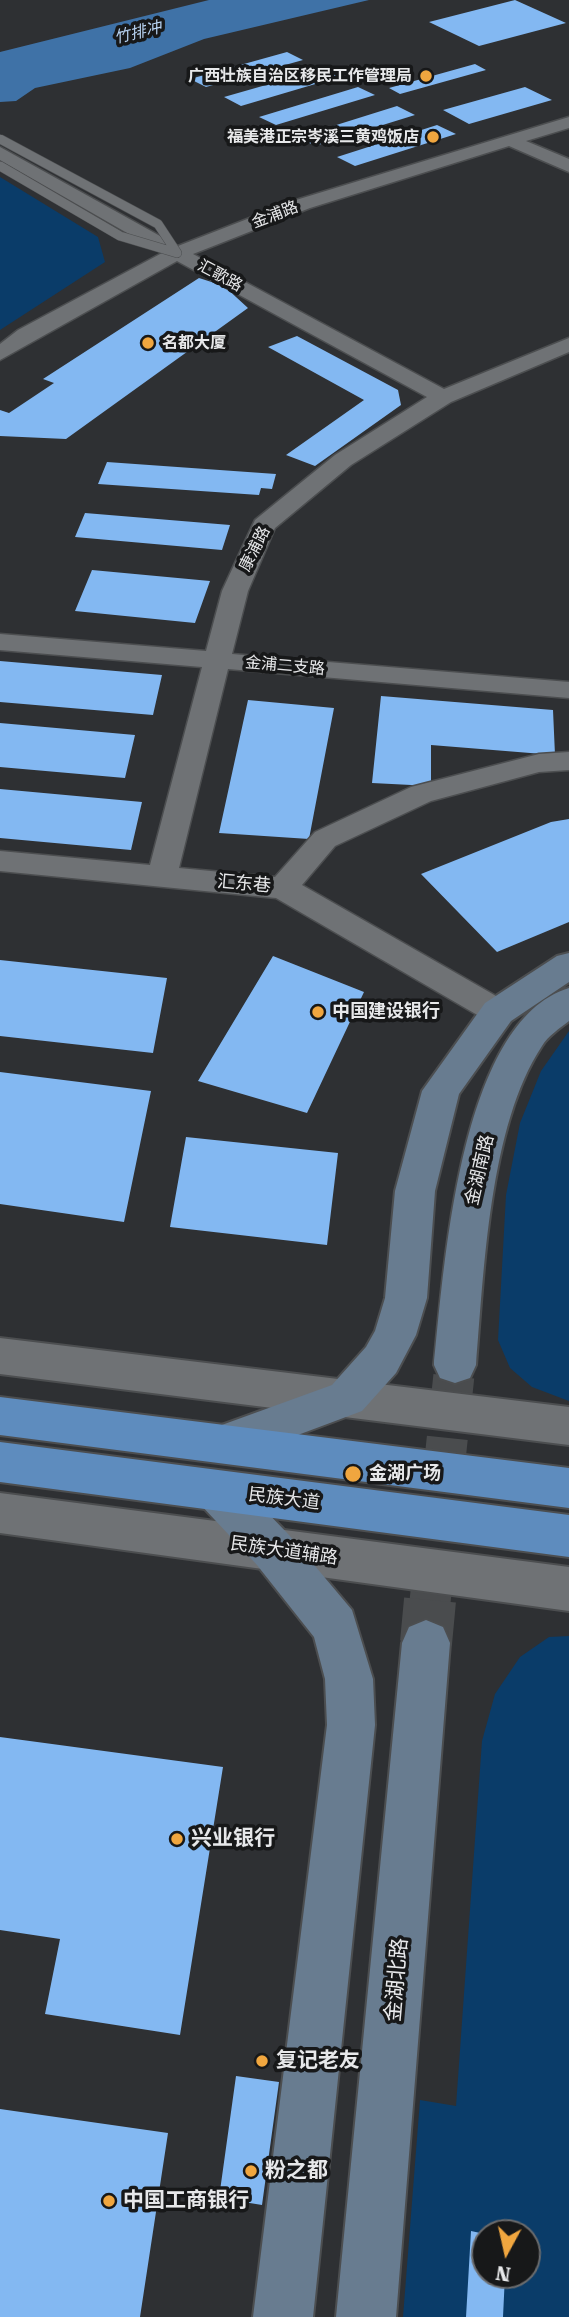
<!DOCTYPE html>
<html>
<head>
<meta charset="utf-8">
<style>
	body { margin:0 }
	#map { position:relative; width:569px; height:2317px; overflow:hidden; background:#2e3033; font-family:"Roboto Serif",serif }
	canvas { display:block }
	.north { position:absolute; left:471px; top:2219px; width:70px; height:70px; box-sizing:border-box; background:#171819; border:2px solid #6a6b6d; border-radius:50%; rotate:188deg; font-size:19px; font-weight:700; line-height:28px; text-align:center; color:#e7e8ea }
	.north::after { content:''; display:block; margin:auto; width:24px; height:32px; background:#f0a63f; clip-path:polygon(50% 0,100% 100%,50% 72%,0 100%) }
</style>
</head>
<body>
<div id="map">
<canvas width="569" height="2317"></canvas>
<div class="north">N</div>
</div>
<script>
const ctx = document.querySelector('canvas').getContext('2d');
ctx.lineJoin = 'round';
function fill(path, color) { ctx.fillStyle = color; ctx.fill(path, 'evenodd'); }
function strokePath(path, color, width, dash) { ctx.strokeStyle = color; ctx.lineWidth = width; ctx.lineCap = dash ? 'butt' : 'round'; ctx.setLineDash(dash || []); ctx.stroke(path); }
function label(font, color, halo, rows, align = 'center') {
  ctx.font = font + ' "Roboto Serif","Noto Sans SC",serif'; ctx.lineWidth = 7; ctx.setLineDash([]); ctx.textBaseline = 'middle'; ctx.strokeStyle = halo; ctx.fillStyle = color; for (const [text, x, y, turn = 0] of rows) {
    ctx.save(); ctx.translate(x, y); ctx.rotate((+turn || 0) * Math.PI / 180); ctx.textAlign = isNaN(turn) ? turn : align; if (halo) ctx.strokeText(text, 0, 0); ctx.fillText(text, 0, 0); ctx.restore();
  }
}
const green = new Path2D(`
	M0,177L98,237L105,262L0,330Z
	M569,1031V1401L532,1387L510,1368L498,1340L506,1195L520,1123L541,1071Z
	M569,1636V2317H403L420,2100L456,2106L482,1741L495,1694L520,1657L549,1637ZM485,2233H527V2275H485Z`);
const water = new Path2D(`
	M209,0H369L204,39L130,68L35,88L16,101L0,102V52Z`);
const building = new Path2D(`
	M515,0L566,23L479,46L429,22Z
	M287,52L303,60L206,87L190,79Z
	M475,64L486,70L400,94L389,88Z
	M322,69L339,77L241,106L224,97Z
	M358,87L375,95L276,125L259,117Z
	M525,87L552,100L469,124L443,110Z
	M397,106L415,115L315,146L298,137Z
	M437,125L456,134L355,166L337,157Z
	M199,278L224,286L248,308L66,439L0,436V410L9,413L54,383L43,379Z
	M297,336L398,390L401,405L315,466L286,455L364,400L268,347Z
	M107,462L276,474L272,489L261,488L259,495L98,484Z
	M85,513L230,525L222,550L75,537Z
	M92,570L210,581L195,623L75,611Z
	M0,661L162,675L153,715L0,702Z
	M381,696L553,710L555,755L431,745V786L372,783Z
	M248,700L334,708L309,839L219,833Z
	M0,723L135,735L125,778L0,767Z
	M0,789L142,802L131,850L0,838Z
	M569,819V922L497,952L421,874L551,822Z
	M273,956L364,992L307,1113L198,1081Z
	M0,960L167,978L153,1053L0,1036Z
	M0,1072L151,1091L124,1222L0,1204Z
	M186,1137L338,1153L327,1245L170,1227Z
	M0,1737L223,1767L180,2035L45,2014L60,1939L0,1930Z
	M236,2076L279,2082L262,2205L219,2198Z
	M0,2109L168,2133L140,2317H0Z
	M471,2231L485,2234V2275H505L503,2317H466Z`);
const secondaryTunnelFar1 = new Path2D(`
	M430,1602L455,1365`);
const secondaryTunnel = new Path2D(`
	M426,1643L430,1600`);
const minor = new Path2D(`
	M569,117V128L526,141L569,159V172L509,146L310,208L193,254L444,389L569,338V352L451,402L351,465L275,528L248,591L232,654L569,682V698L228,669L179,868L275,877L315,832L411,787L539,754L569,752V770L539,772L431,801L335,846L302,885L510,1004L514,1012L510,1020L498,1024L486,1020L276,898L0,871V851L150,865L202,667L0,650V634L206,651L222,591L255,520L335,455L427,397L177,261L0,360V344L18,330L162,253L0,160V147L178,246L296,200Z`);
const tertiary = new Path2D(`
	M0,1338L569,1407V1445L0,1374Z
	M0,1493L569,1567V1611L0,1533Z`);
const secondary = new Path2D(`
	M569,953V982L511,1021L459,1094L435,1191L427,1298L416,1335L396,1373L362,1411L223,1463L208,1458L201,1444L208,1430L332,1385L366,1347L375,1331L385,1298L395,1191L422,1091L485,1003L557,956Z
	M569,988V1021C560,1028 548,1036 542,1046C489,1126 484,1271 476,1365L470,1378L455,1383L440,1378L434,1365C444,1270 459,1021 569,988Z
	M216,1470L232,1476L289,1535L352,1610L373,1679L375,1725L313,2317H253L327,1725L325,1679L314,1637L257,1565L200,1504L194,1490L200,1476Z
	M426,1620L443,1627L450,1643L396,2317H336L402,1643L409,1627Z`);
const trunk = new Path2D(`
	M0,1397L569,1468V1508L0,1435Z
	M0,1442L569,1515V1557L0,1482Z`);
const serviceBridge = new Path2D(`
	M0,139L158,224L177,253L120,236L0,166`);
const markers = [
	[426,76,7,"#f0a63f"],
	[433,137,7,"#f0a63f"],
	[148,343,7,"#f0a63f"],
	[318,1012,7,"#f0a63f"],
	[353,1474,9,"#f0a63f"],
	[177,1839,7,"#f0a63f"],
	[262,2061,7,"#f0a63f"],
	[251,2171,7,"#f0a63f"],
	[109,2201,7,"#f0a63f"]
];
const farWaternames = [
	["竹排冲",138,33,-14]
];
const farPoinames = [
	["广西壮族自治区移民工作管理局",412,76],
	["福美港正宗岑溪三黄鸡饭店",419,137],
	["名都大厦",162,343,"left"]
];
const farStreetnames = [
	["金浦路",275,215,-21],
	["汇歌路",220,276,28],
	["康浦路",255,549,-63],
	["金浦二支路",285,666,5]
];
const streetNames = [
	["汇东巷",244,884,5],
	["金湖南路",480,1170,-77],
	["民族大道",284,1499,7],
	["民族大道辅路",284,1551,8]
];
const poiNames = [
	["中国建设银行",332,1012],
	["金湖广场",369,1474]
];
const nearPoinames = [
	["兴业银行",191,1839],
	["复记老友",276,2061],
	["粉之都",265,2171],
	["中国工商银行",123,2201]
];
const nearStreetnames = [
	["金湖北路",397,1980,-85]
];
fill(green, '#0a3c69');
fill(water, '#3f72a7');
fill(building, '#83b8f2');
strokePath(secondaryTunnelFar1, '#4a4c4e', 41, [41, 21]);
strokePath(secondaryTunnel, '#4a4c4e', 52, [52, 26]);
strokePath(minor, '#4c4e50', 3);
strokePath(tertiary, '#4c4e50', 4);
strokePath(secondary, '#4c4e50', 4);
strokePath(trunk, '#4c4e50', 4);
fill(minor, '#6f7275');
fill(tertiary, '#6f7275');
fill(secondary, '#687c90');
fill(trunk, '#5e8cbe');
strokePath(serviceBridge, '#4c4e50', 10, []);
strokePath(serviceBridge, '#6f7275', 9);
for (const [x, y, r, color] of markers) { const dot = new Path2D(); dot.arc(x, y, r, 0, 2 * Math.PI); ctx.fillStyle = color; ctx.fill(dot); strokePath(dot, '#171819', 2.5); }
label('italic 16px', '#b8d3f2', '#171819', farWaternames);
label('bold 16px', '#e7e8ea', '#171819', farPoinames, 'right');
label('16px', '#e7e8ea', '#171819', farStreetnames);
label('18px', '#e7e8ea', '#171819', streetNames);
label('bold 18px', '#e7e8ea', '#171819', poiNames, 'left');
label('bold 21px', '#e7e8ea', '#171819', nearPoinames, 'left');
label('21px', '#e7e8ea', '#171819', nearStreetnames);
</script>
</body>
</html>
